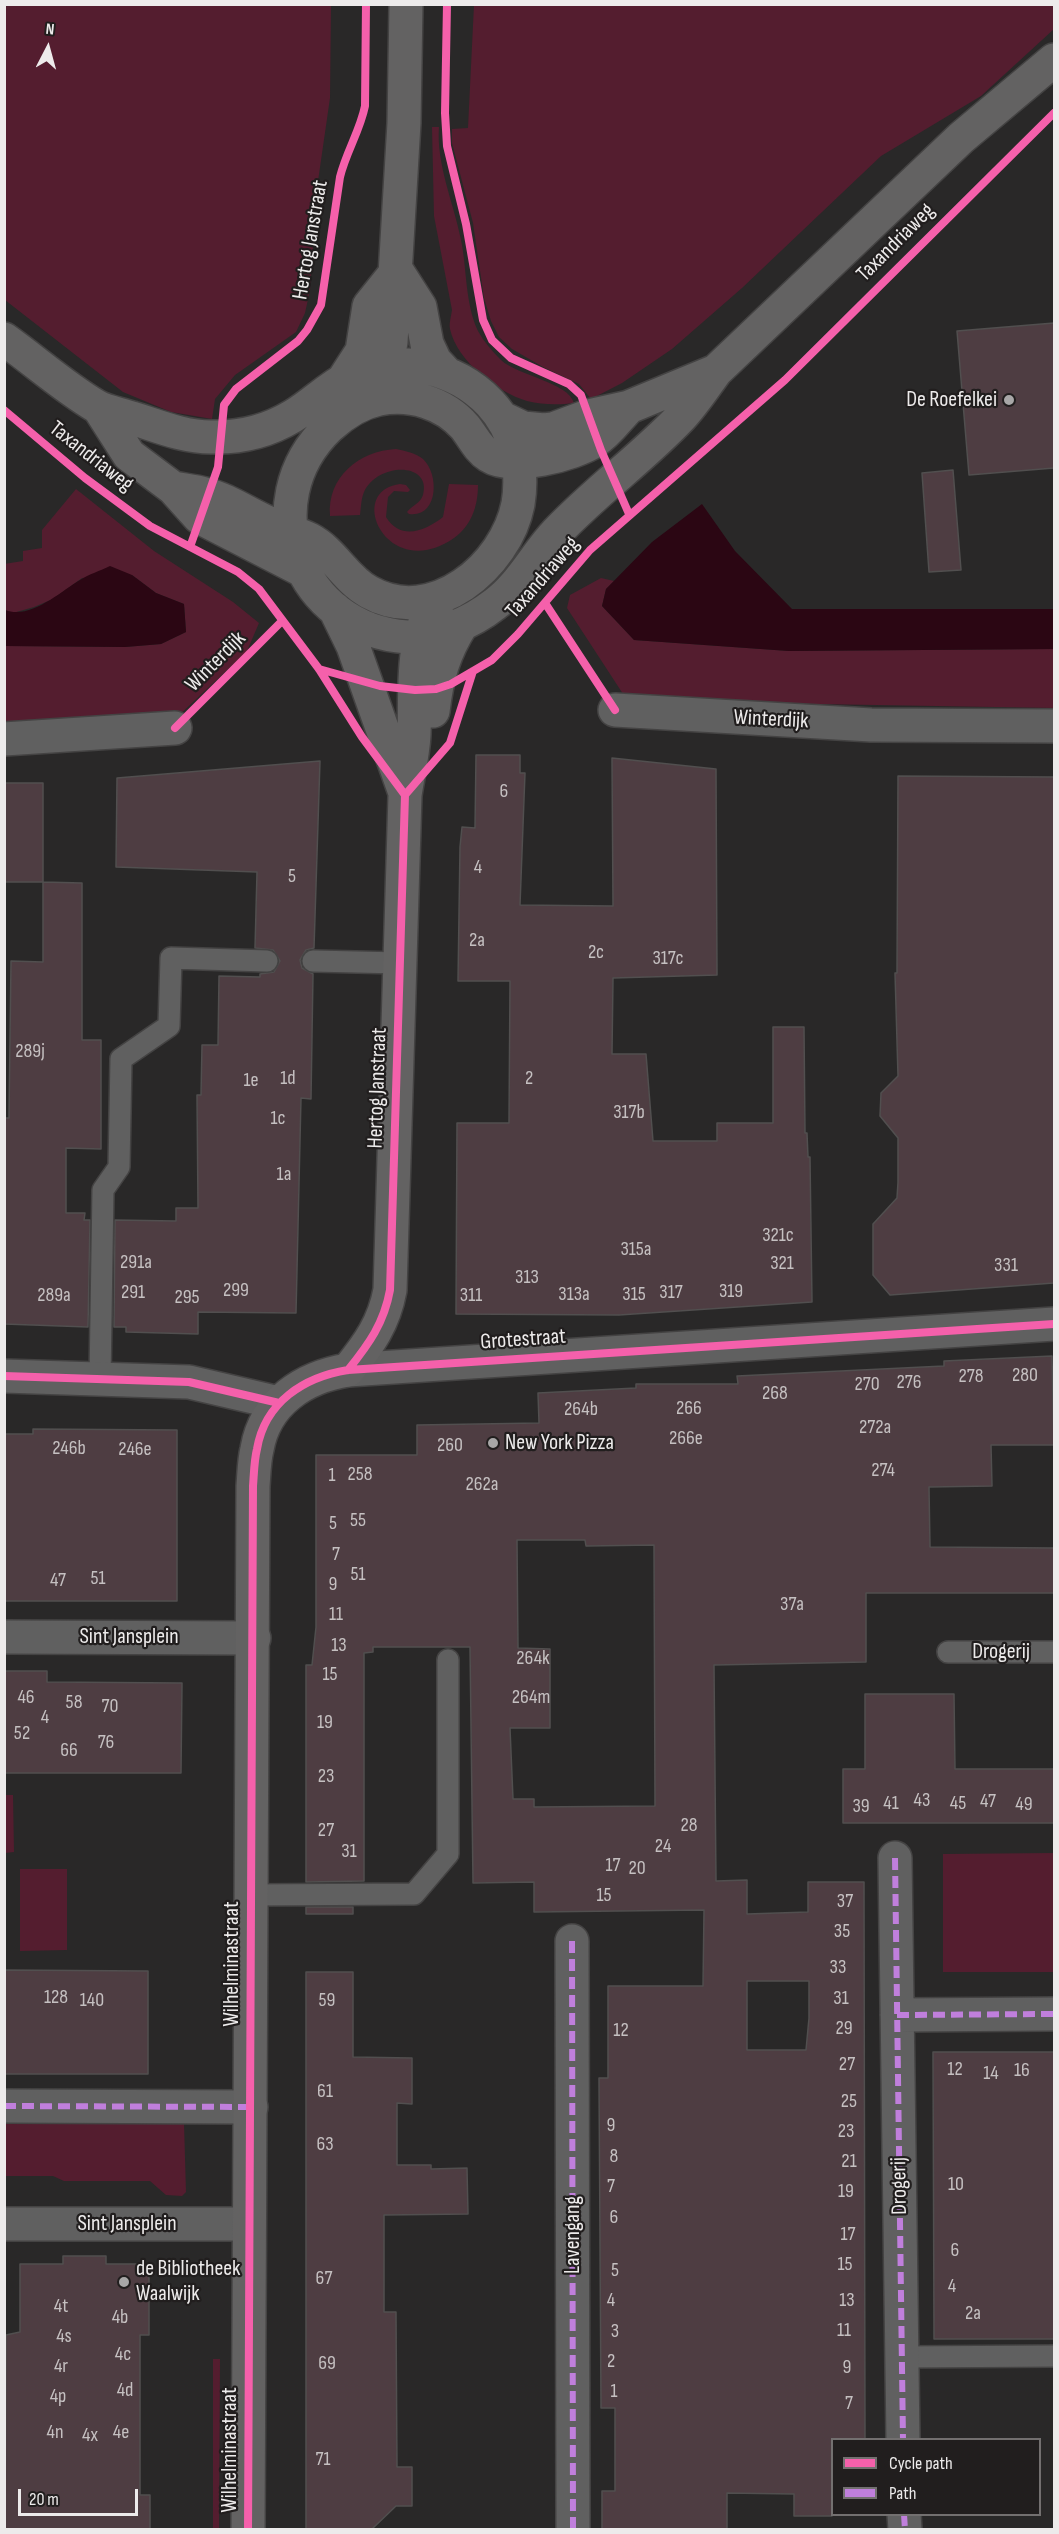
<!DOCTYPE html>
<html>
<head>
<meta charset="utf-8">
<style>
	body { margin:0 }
	#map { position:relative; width:1059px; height:2534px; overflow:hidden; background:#292828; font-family:"Sofia Sans Condensed",sans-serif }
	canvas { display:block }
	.frame { position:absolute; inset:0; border:6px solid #edebeb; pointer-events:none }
	.legend { position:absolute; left:831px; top:2438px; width:210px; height:78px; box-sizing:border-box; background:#211e1e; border:2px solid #737070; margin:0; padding:8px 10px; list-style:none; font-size:18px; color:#edebeb }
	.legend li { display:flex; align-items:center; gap:12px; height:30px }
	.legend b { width:30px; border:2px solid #737070 }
	.north { position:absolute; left:18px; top:18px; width:60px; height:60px; -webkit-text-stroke:4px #211e1e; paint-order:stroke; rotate:6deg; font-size:16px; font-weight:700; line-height:24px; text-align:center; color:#edebeb }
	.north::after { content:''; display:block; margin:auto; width:21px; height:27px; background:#edebeb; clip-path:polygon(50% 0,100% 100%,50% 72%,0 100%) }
	.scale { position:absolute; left:18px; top:2489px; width:120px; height:27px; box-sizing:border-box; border:3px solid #edebeb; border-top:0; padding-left:8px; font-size:18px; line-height:21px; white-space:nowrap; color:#edebeb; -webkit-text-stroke:4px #211e1e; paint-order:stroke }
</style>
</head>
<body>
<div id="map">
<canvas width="1059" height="2534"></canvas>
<div class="frame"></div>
<ul class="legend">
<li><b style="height:8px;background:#f560ab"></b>Cycle path</li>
<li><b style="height:8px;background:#c07fdc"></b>Path</li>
</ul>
<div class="north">N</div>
<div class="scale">20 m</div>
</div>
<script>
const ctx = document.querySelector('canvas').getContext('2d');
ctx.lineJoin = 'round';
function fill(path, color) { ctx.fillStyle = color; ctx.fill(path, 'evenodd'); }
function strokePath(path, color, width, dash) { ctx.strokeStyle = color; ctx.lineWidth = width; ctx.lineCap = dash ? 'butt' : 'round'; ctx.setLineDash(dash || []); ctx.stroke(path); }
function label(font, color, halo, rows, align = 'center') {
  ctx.font = font + ' "Sofia Sans Condensed",sans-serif'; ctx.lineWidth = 4.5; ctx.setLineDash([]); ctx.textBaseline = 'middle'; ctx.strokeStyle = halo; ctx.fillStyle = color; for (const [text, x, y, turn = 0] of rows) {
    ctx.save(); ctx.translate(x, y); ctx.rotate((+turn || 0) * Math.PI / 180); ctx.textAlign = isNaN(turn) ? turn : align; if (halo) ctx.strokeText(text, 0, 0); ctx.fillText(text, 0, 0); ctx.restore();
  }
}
const green = new Path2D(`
	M4,5H331L330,98L317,188L310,290L305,313L296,332L235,375L215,399L212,419L171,412L123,392L5,300Z
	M474,5H1054V29L981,96L881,156L742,288L672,349L622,383L591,399L579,384L543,367L512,349L499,337L491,321L484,298L473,223L452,143V129L468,128Z
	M432,127H439C436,164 454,204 461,240C467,269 465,303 478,331C484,342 492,351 501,360C518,376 568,382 574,403C559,405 543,405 527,401C497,392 457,361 450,329C449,323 451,317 452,310L434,216Z
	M396,449C405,451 416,453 423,459C440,475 438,518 409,514L407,512C412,505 420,504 423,495C432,462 378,462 364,492C361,499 361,508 360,515L330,516C327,477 359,451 396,449Z
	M400,484L406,485L410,490L408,492L394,491L388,497L386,517C401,541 425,531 443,517L449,484L478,485C478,507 471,526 454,538C388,584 344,491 400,484Z
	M76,489L154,551L233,602L259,623L247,651L173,721L4,727L5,646L125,647L161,644L186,632L184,604L156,593L132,575L82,578L53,599L34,607L13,613L5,610L4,564L23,561V551L42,548V530Z
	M601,578L614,581L606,589L602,606L634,640L789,651L1054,649V708L638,701L625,697L567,608L570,595Z
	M4,1795H13L14,1852L5,1853Z
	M1054,1853V1972H943V1854Z
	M20,1869H67V1950L20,1951Z
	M5,2122L184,2123L186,2192L182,2196L166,2195L150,2181H64L53,2176H5Z
	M213,2359H220L219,2530L213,2529Z`);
const water = new Path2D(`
	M702,504L735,551L792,609H1054V649L789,651L634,640L602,606L606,589L652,542Z
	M110,566L132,575L156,593L184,604L186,632L161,644L125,647L5,646V610C30,620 60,592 80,580C89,574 100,571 110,566Z`);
const building = new Path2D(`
	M1054,323V468L969,475L957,331Z
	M953,470L961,570L929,572L922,473Z
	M476,755H520V773H525L520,905L613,906L612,758L716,769L717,975L613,978L612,1054H646L653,1141H717V1123H773V1027H804L805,1133H807L808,1157H810L812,1302L619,1315L456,1314L457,1123H509L510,981H458L460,847L462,827L475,828Z
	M320,761L314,948L306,950L300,960L302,968L313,974L311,1099L301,1098L296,1313L198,1312V1334L126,1332V1327H114L115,1220L176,1221V1208H198L197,1095H201L202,1045H218L219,976L260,977V974L274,972L280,961L273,950L255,948L257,872L116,867L117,778Z
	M898,776L1054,777V1283L890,1295L873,1275V1224L897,1198L898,1182V1138L880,1116L881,1093L898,1076L895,973H897Z
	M4,783H43V882H4Z
	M43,882L82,883V1040H101V1149L66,1148V1213H85L84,1220H90L88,1327L4,1324V1118H9L11,961L43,962Z
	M1052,1356L1054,1445H991L992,1486L929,1487L930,1547L1054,1548V1593H866V1662L714,1665L716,1881L747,1880V1914L808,1912V1882H864L865,2439H832V2516H794V2494L727,2493V2529H602V2491H615V2408H601L599,2078H608V1986H703L704,1910L534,1912V1882L473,1883L470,1647H373V1652L364,1653V1881L306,1882V1665H312L316,1627V1455H417V1425L539,1423L538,1393L636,1388V1384H738L737,1376L944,1366V1361ZM517,1540H585L586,1546L654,1545L655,1806L534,1807V1799H513L510,1728H550V1649L518,1648ZM747,1981H809V2018L806,2050H747Z
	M33,1429L177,1430V1601H4V1434H33Z
	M4,1671H47V1682L182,1683L181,1773H4Z
	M865,1694H954L955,1769H1054V1823H843V1769H865Z
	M306,1907H353V1914H306Z
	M4,1970L148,1971V2074H4Z
	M306,1972H353V2057L412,2058V2104L397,2103V2165H431V2169L467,2168L468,2214L384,2215V2312H396L397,2467H412V2506H396L372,2529H306Z
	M933,2052H1054V2339H934Z
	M63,2256H106V2264H149V2335H140V2495H150V2529H5L6,2335L20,2332V2264H63Z`);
const lane = new Path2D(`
	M313,961L400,963
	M100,1379L103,1190L119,1167L121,1059L169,1026L171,958L267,961
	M948,1652H1054
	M250,1895L414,1894L448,1854V1660
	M902,2357L1054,2356`);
const street = new Path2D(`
	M615,710L871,725L1054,726
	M4,739L175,728
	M348,1370L1054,1324
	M4,1376L189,1382L279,1403
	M4,1637L254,1638
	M895,1858L903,2440
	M572,1941L573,2530
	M897,2015L1054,2014
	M4,2106L251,2107
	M4,2224H249
	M904,2514L905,2530`);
const secondary = new Path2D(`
	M397,271L420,307L427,344L435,361L447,374
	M4,339C35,361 64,387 96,406C106,412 121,414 132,418C158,426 183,437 211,437C240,438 268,431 293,416C313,404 329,387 351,376C396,353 456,367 490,403C515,430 524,467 518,504C506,566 433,628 369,592C345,579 334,552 309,539C296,533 282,529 269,523C248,514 227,499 205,494C195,491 183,490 173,488
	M344,379L362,351L369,306L397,271
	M376,383L388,358L391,342L404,123L406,4
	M629,407C618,418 608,433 595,441C573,455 512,471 489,456C478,449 473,437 465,427C444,403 411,393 379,399C360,403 343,414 329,427C250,503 299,630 407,637C437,638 472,622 495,604C521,585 535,555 557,532C596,491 642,458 681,417C694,403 705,386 716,371L961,138L1054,60
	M99,408L129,455L173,488L199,517L302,570
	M502,418L523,428L544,430L553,429L588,416L629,407L716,371
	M335,609L353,646L404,790
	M433,711C437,677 444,652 462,624
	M248,2530L253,1486C254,1474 254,1461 257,1449C265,1402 304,1377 348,1370C369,1344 384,1323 390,1290L405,795C408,775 413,755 414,735C416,690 408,628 444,595`);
const quiet = new Path2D(`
	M895,1858L903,2440
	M572,1941L573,2530
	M897,2015L1054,2014
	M4,2106L251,2107
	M904,2514L905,2530`);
const cycleway = new Path2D(`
	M447,4L445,113L447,146L466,224L483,320L492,340L511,358L569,384L581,395L601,450L629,514
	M4,410L85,478L150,526L238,572L259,589L319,669L362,737L405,795L390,1290C384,1323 369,1344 348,1370
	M190,547L218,467L224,405L236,389L298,341L307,330L321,305L340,177C346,152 360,131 365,106L366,4
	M545,603L615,710
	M319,669L380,686L415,690L436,689L451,684L492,660L518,634L590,550L785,380L1054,113
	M175,728L282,621
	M405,795L450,743L473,671
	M4,1376L189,1382L279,1403
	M248,2530L253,1486C254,1474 254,1461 257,1449C265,1402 304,1377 348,1370L1054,1324`);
const markers = [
	[1009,400,6,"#a8a7a7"],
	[493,1443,6,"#a8a7a7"],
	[124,2282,6,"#a8a7a7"]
];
const numberNames = [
	["6",504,792],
	["4",478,868],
	["5",292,877],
	["2a",477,941],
	["2c",596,953],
	["317c",668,959],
	["289j",30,1052],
	["1d",288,1079],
	["2",529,1079],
	["1e",251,1081],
	["317b",629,1113],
	["1c",278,1119],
	["1a",284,1175],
	["321c",778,1236],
	["315a",636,1250],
	["291a",136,1263],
	["321",782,1264],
	["331",1006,1266],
	["313",527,1278],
	["299",236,1291],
	["319",731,1292],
	["291",133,1293],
	["317",671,1293],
	["313a",574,1295],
	["315",634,1295],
	["289a",54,1296],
	["311",471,1296],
	["295",187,1298],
	["280",1025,1376],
	["278",971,1377],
	["276",909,1383],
	["270",867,1385],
	["268",775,1394],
	["266",689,1409],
	["264b",581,1410],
	["272a",875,1428],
	["266e",686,1439],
	["260",450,1446],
	["246b",69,1449],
	["246e",135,1450],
	["274",883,1471],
	["258",360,1475],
	["1",332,1476],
	["262a",482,1485],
	["55",358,1521],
	["5",333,1524],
	["7",336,1555],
	["51",358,1575],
	["51",98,1579],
	["47",58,1581],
	["9",333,1585],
	["37a",792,1605],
	["11",336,1615],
	["13",339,1646],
	["264k",533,1659],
	["15",330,1675],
	["46",26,1698],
	["264m",531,1698],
	["58",74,1703],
	["70",110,1707],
	["4",45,1718],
	["19",325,1723],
	["52",22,1734],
	["76",106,1743],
	["66",69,1751],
	["23",326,1777],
	["43",922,1801],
	["47",988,1802],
	["41",891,1804],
	["45",958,1804],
	["49",1024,1805],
	["39",861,1807],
	["28",689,1826],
	["27",326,1831],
	["24",663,1847],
	["31",349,1852],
	["17",613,1866],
	["20",637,1869],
	["15",604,1896],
	["37",845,1902],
	["35",842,1932],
	["33",838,1968],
	["128",56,1998],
	["31",841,1999],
	["140",92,2001],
	["59",327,2001],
	["29",844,2029],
	["12",621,2031],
	["27",847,2065],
	["12",955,2070],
	["16",1022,2071],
	["14",991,2074],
	["61",325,2092],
	["25",849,2102],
	["9",611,2126],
	["23",846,2132],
	["63",325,2145],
	["8",614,2157],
	["21",849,2162],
	["10",956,2185],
	["7",611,2187],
	["19",846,2192],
	["6",614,2218],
	["17",848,2235],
	["6",955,2251],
	["15",845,2265],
	["5",615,2271],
	["67",324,2279],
	["4",952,2287],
	["4",611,2301],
	["13",847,2301],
	["4t",61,2307],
	["2a",973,2314],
	["4b",120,2318],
	["11",844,2331],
	["3",615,2332],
	["4s",64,2337],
	["4c",123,2355],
	["2",611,2362],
	["69",327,2364],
	["4r",61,2367],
	["9",847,2368],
	["4d",125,2391],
	["1",614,2392],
	["4p",58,2397],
	["7",849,2404],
	["4n",55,2433],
	["4e",121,2433],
	["4x",90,2436],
	["71",323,2460]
];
const streetNames = [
	["Hertog Janstraat",311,240,-80],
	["Taxandriaweg",896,243,-45],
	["Taxandriaweg",91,457,38],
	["Taxandriaweg",543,578,-49],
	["Winterdijk",216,662,-45],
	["Winterdijk",771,720,3],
	["Hertog Janstraat",378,1088,-88],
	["Grotestraat",523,1340,-4],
	["Sint Jansplein",129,1637],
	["Drogerij",1001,1652],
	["Wilhelminastraat",232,1964,-90],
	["Drogerij",900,2186,-91],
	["Sint Jansplein",127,2224],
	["Lavengang",573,2235,-90],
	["Wilhelminastraat",230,2450,-90]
];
const poiNames = [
	["De Roefelkei",997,400,"right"],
	["New York Pizza",505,1443],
	["de Bibliotheek",136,2269],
	["Waalwijk",136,2294]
];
fill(green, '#541d2f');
fill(water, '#2b0613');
fill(building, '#4e3d42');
strokePath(building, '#514f4f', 1.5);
strokePath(lane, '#444343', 24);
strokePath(street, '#444343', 36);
strokePath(secondary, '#444343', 36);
strokePath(lane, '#606060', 21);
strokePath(street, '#606060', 33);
strokePath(secondary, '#636262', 33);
strokePath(quiet, '#c07fdc', 6, [12, 6]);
strokePath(cycleway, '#f560ab', 8);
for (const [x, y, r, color] of markers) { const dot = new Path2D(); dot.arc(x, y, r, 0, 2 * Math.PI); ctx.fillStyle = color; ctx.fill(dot); strokePath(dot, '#211e1e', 2); }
label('20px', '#c5c0c1', null, numberNames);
label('22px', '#edebeb', '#211e1e', streetNames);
label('22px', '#edebeb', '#211e1e', poiNames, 'left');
</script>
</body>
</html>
